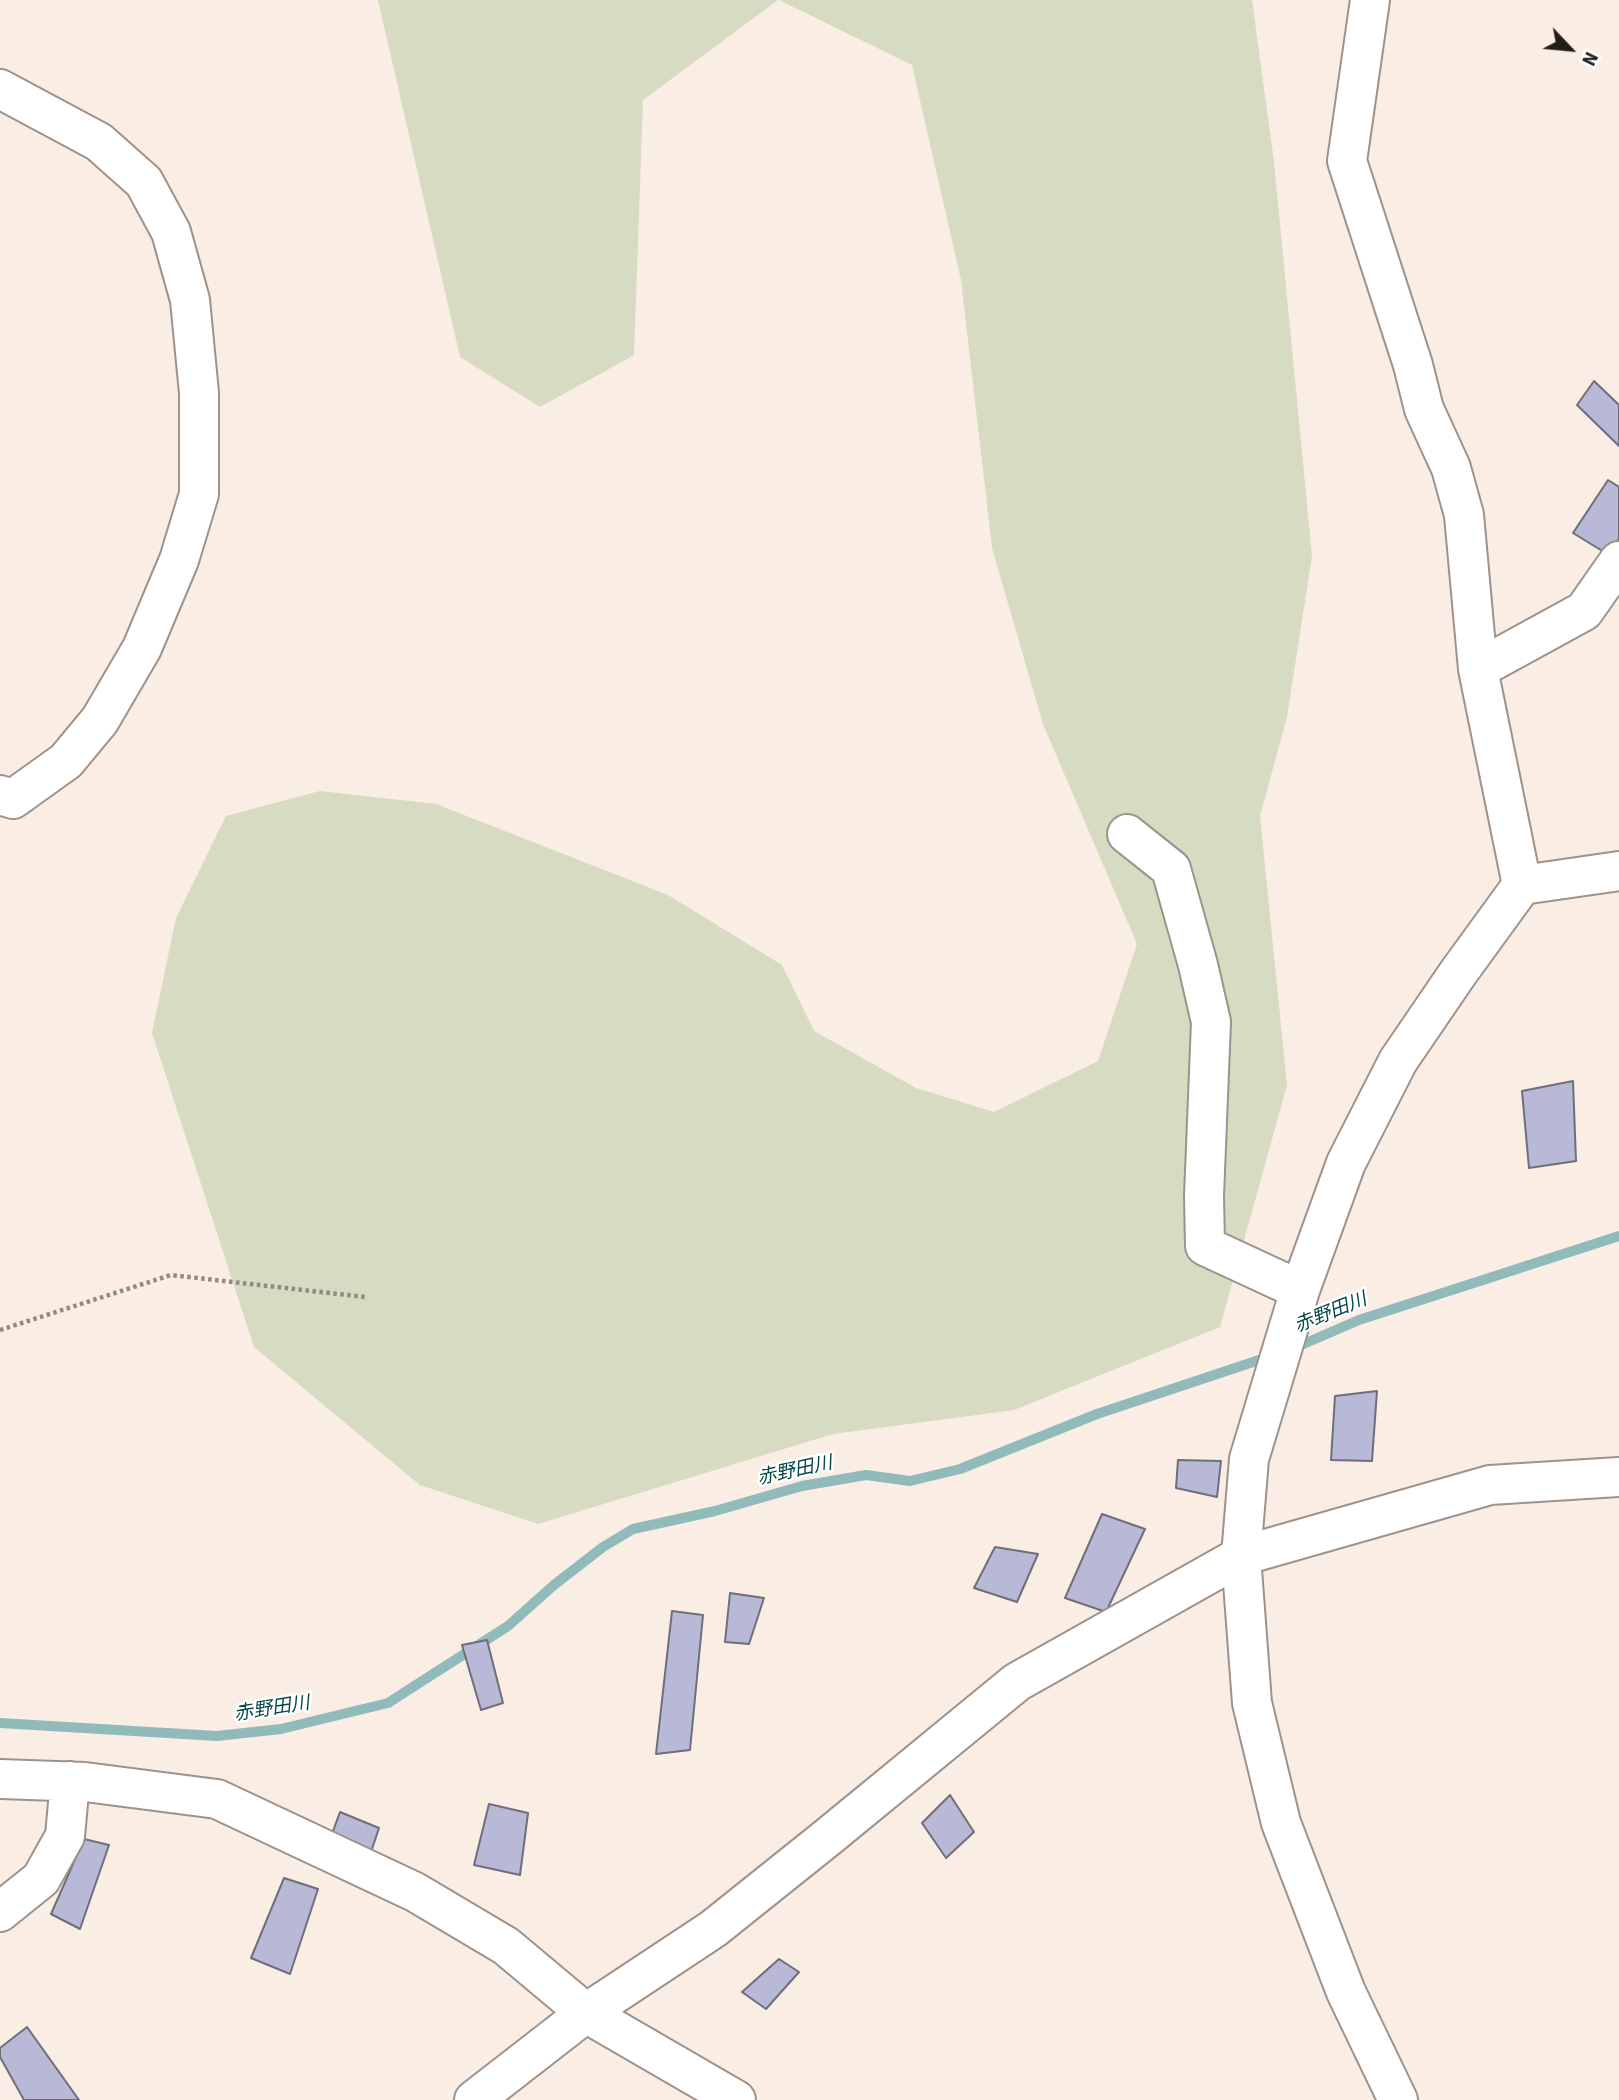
<!DOCTYPE html>
<html>
<head>
<meta charset="utf-8">
<style>
	body { margin:0 }
	#map { position:relative; width:1619px; height:2100px; overflow:hidden; background:#f9ede4; font-family:"Source Sans 3",sans-serif }
	canvas { display:block }
	.north { position:absolute; left:1535px; top:14px; width:70px; height:70px; -webkit-text-stroke:5px #fff; paint-order:stroke; rotate:116deg; font-size:19px; font-weight:700; line-height:28px; text-align:center; color:#211d1a }
	.north::after { content:''; display:block; margin:auto; width:24px; height:32px; background:#211d1a; clip-path:polygon(50% 0,100% 100%,50% 72%,0 100%) }
</style>
</head>
<body>
<div id="map">
<canvas width="1619" height="2100"></canvas>
<div class="north">N</div>
</div>
<script>
const ctx = document.querySelector('canvas').getContext('2d');
ctx.lineJoin = 'round';
function fill(path, color) { ctx.fillStyle = color; ctx.fill(path, 'evenodd'); }
function strokePath(path, color, width, dash) { ctx.strokeStyle = color; ctx.lineWidth = width; ctx.lineCap = dash ? 'butt' : 'round'; ctx.setLineDash(dash || []); ctx.stroke(path); }
function label(font, color, halo, rows, align = 'center') {
  ctx.font = font + ' "Source Sans 3","Noto Sans JP",sans-serif'; ctx.lineWidth = 5; ctx.setLineDash([]); ctx.textBaseline = 'middle'; ctx.strokeStyle = halo; ctx.fillStyle = color; for (const [text, x, y, turn = 0] of rows) {
    ctx.save(); ctx.translate(x, y); ctx.rotate((+turn || 0) * Math.PI / 180); ctx.textAlign = isNaN(turn) ? turn : align; if (halo) ctx.strokeText(text, 0, 0); ctx.fillText(text, 0, 0); ctx.restore();
  }
}
const green = new Path2D(`
	M378,0H778L643,100L634,355L540,407L460,357Z
	M779,0H1252L1274,162L1312,556L1287,717L1260,816L1287,1085L1220,1327L1014,1410L833,1434L538,1524L420,1485L254,1347L152,1033L176,918L226,816L320,791L436,804L668,895L782,965L814,1031L916,1088L994,1112L1098,1061L1137,944L1043,724L992,548L961,280L912,65Z`);
const stream = new Path2D(`
	M1292,1349L1359,1320L1619,1236
	M0,1723L217,1736L281,1729L388,1703L508,1626L554,1585L603,1547L633,1529L715,1511L802,1486L866,1475L910,1481L960,1469L1097,1414L1271,1356`);
const building = new Path2D(`
	M1594,381L1619,405V446L1577,405Z
	M1608,480L1619,487V538L1609,555L1573,533Z
	M1573,1081L1576,1161L1529,1168L1522,1091Z
	M1377,1391L1372,1461L1331,1460L1335,1396Z
	M1178,1460L1221,1461L1217,1497L1176,1488Z
	M1102,1514L1145,1529L1106,1612L1065,1598Z
	M995,1547L1038,1554L1017,1602L974,1588Z
	M730,1593L764,1598L749,1644L725,1642Z
	M672,1611L703,1615L690,1750L656,1754Z
	M487,1640L503,1703L481,1710L462,1645Z
	M950,1795L974,1832L946,1858L922,1823Z
	M489,1804L528,1813L520,1875L474,1865Z
	M340,1812L379,1828L369,1858L329,1842Z
	M84,1839L109,1845L80,1929L51,1914Z
	M284,1878L318,1889L290,1974L251,1958Z
	M779,1959L799,1972L766,2009L742,1992Z
	M27,2027L79,2100H24L0,2057V2048Z`);
const path = new Path2D(`
	M0,1330L171,1275L365,1297`);
const minor = new Path2D(`
	M1370,0L1347,161L1413,365L1424,409L1451,468L1464,515L1478,669L1522,885
	M0,89L99,142L144,182L171,232L190,300L199,393V494L179,560L142,648L100,720L66,761L13,799L0,795
	M1478,669L1584,611L1619,561
	M1127,834L1171,869L1198,965L1211,1022L1204,1196L1205,1246L1300,1290
	M0,1779L85,1782L217,1799L415,1892L506,1946L586,2013L736,2100
	M0,1912L41,1879L65,1836L70,1781
	M474,2100L586,2013L713,1929L828,1837L1017,1682L1241,1556L1490,1485L1619,1477
	M1398,2100L1346,1992L1281,1823L1252,1703L1241,1556L1249,1459L1300,1290L1346,1163L1398,1061L1458,973L1522,885L1619,871`);
const waterNames = [
	["赤野田川",1331,1314,-22],
	["赤野田川",795,1472,-12],
	["赤野田川",272,1710,-9]
];
fill(green, '#d6dbc1');
strokePath(stream, '#91bbbb', 10);
fill(building, '#b8b8d7');
strokePath(building, '#6f6e7a', 2);
strokePath(minor, '#9e928b', 42);
strokePath(path, '#928983', 4.5, [3.5, 3.5]);
strokePath(minor, '#fff', 38);
label('italic 19px', '#064748', '#fff', waterNames);
</script>
</body>
</html>
